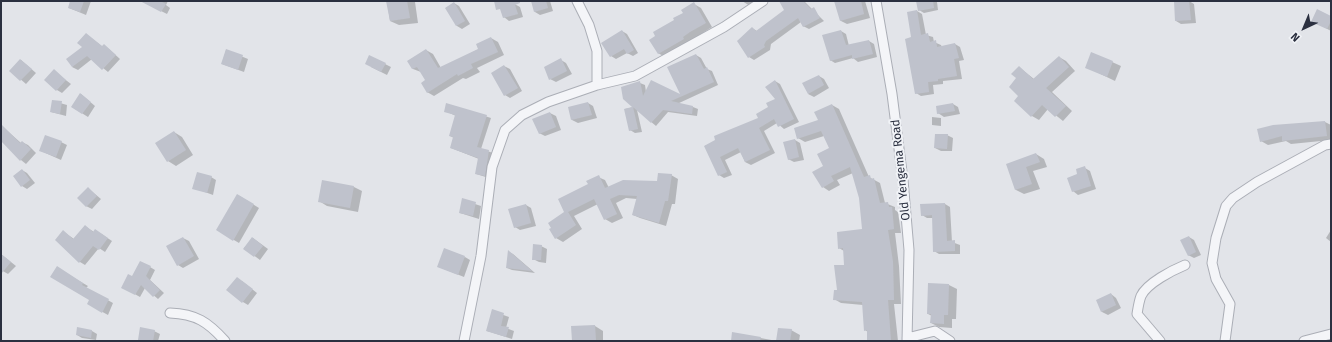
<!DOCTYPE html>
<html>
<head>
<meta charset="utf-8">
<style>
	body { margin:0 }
	#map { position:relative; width:1332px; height:342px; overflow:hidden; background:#e2e4e9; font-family:"Fira Sans",sans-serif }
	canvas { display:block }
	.frame { position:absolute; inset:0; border:2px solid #2b3040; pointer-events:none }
	.north { position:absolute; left:1284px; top:8px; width:40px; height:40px; -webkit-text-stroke:3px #f1f3f7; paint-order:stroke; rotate:224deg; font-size:11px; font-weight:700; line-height:16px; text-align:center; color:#2b3040 }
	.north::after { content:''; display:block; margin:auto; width:14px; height:18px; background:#2b3040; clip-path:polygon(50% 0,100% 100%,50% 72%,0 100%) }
</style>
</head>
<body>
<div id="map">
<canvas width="1332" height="342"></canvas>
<div class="frame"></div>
<div class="north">N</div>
</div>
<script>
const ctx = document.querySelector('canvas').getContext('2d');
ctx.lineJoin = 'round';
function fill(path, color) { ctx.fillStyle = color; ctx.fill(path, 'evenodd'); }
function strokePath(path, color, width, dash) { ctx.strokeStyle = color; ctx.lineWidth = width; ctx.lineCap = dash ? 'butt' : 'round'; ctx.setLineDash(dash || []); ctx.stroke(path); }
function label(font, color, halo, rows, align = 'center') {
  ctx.font = font + ' "Fira Sans",sans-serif'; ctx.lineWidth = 4; ctx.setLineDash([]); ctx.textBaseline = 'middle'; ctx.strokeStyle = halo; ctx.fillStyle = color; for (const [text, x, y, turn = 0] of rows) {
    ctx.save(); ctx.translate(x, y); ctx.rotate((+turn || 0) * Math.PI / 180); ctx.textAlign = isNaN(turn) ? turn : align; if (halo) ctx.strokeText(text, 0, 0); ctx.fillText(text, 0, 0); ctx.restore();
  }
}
const shadow = new Path2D(`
	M71,1H91L86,15L69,8Z
	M146,1H168L166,5L170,8L167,14L145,3Z
	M387,1L415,2L418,23L399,25L390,21Z
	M509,1L520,7L523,17L509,21L504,17Z
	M532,1H550L553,11L540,15L535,12Z
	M742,1H758L750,6Z
	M794,1H804L824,21L809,29L803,26L801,22L771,44L770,50L754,60L749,57L752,28L757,31L785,11Z
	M835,1H865L870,18L847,24L841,21Z
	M917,1H935L937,2L938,10L924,13L919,10Z
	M1189,1L1194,4L1196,23L1181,24L1176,21L1175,2Z
	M454,3L459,6L470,24L462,29L457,26L446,8Z
	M694,4L701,8L712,27L665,57L658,53L676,20Z
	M917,11L922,14L926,35L933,37L934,42L941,45L942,47L955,44L960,47L964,60L959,61L962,79L943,81V84L933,85L934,94L921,96L916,93L912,38Z
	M1331,17V31L1318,24Z
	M622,31L627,34L638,53L633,56L627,53L616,59L611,56Z
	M841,31L846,34L849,46L869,41L874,44L877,57L858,62L853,58L835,63L830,60Z
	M86,34L103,47L109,49L120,59L108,72L92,59L78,70L72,67L84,47Z
	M491,38L498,42L504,55L477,68L480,72L466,79L463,78L434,96L427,92V81L421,72L413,69L408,61L426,50L433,54L441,68L479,49Z
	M226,50L248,59L244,72L222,64Z
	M1092,53L1121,66L1115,81L1086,67Z
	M696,55L701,58L707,69L712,71L718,85L677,104L693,107L698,109L697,116L668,112L656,126L637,110L642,132L635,133L630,130L625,109L634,107L640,83L645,85L646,92L682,96Z
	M1059,57L1066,61L1075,71L1052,92L1072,111L1063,121L1048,109L1039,120L1032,116L1020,96L1018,78L1019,67L1034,79Z
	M21,60L36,73L26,84L11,71Z
	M561,60L566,63L572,74L556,82L550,79Z
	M385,64L391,67L387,75L371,67Z
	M504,66L510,69L522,91L510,98L505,95Z
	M54,71L71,84L62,93L57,90Z
	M819,76L824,79L829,88L814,97L808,94Z
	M775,81L780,84L799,122L784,129L777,123L764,131L775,153L751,165L745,162L741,152L725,160L732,175L724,178L719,175L705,146L760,119L776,99Z
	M81,94L95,106L88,117L72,107Z
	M53,101L67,105L66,116L51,112Z
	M588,103L593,106L597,118L578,123L572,120L569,108Z
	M447,104L491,118L481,149L493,153L489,178L476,174L479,159L451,148L454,138L450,136L456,116L445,111Z
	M953,104L958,107L960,114L944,117L938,113Z
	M832,105L839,109L869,177L880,183L885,203L895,207V210L898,212L901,233H895L899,266L901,304H894L898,341H868V332L865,330L863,305L841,303L834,299L845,266L844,251L839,248L864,230L860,198L853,173L837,180L840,185L829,191L823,187L824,166L830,149L824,136L805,142L798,138L819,121Z
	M550,113L556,116L561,130L545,136L539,133Z
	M932,117L941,118V126L932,125Z
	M1325,122L1331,125V140L1291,144L1286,141L1268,145L1261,141Z
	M3,127L21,143L22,142L28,145L36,153L26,164L21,160L1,139V128Z
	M174,132L182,137L193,155L176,166L168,161Z
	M947,135L953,138L952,151H941L935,148Z
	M795,140L800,143L804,160L794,162L788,159Z
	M61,142L67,145L61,160L41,151Z
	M1036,154L1044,159L1047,167L1033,171L1040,189L1024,194L1016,190L1007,165Z
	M1085,168L1090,171L1096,189L1078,195L1073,191L1079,175Z
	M22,170L27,173L35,183L27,189L22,186Z
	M671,175L678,179L675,204H672L666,226L640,218L633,215L637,199L626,198L616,203L623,218L612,223L605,219L598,204L574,216L582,229L563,242L556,238L566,213L589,184L598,177L605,180L609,188L658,182Z
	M211,177L216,180L213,195L194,188Z
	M323,181L354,187L362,191L358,212L327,206L319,201Z
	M89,189L101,199L92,209L86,206Z
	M238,195L259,208L239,243L217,230Z
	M463,200L481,206L479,219L460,213Z
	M945,204L950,207L952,242L960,245V254H939L934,251L933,218H927L922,215Z
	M526,205L531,208L536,226L520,230L515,227Z
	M85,226L94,232L100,233L112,241L105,252L99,248L85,265L80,262L64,232L74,239Z
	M1331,230V242L1326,238Z
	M1189,237L1194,240L1201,255L1194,258L1188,255Z
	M183,238L189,241L199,259L183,268L178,265Z
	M253,238L268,249L260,260L244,248Z
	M541,246L547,249L546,263L539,262L533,259Z
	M509,252L513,254L535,273L512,270L507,268Z
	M1,254L16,266L8,274L1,270Z
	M465,257L470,260L464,277L439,267Z
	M150,267L155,270L150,280L164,293L158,299L145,288L140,297L122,287L132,278Z
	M57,268L88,286L86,288L113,303L108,315L88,304L90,300Z
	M242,281L257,293L248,305L243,302Z
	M949,285L957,289L956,319H952V328L939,327L931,323L932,316L928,314Z
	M1111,294L1116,298L1121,308L1108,315L1102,312L1097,301Z
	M492,311L509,317L506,328L514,331L512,339L487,331Z
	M595,326L603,331V341H573Z
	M78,328L92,331L97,334L96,340L82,338L77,335Z
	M791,330L800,335L799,341H732L733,333L777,341Z
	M154,331L160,334L158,341L139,339Z`);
const building = new Path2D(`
	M70,1H84L80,12L68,8Z
	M140,1H160L166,4L161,12Z
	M386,1H407L410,18L390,21Z
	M494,1H520V3L515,5L518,14L503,18L500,9L496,10Z
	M531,1H546L548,8L534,12Z
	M779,1H803L811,9L814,7L820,18L803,27L798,18L766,41L764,45L765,47L748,58L737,41L752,27L756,31L784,10Z
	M834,1H861L864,14L840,21Z
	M916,1H933L934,8L918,11Z
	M1174,1H1189L1191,20L1175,21Z
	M454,2L465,21L456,26L445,8Z
	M694,2L706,23L690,32L683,37L684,39L658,54L649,40L655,36L653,32L674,20L673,18L683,13L681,10Z
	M1317,9L1331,16V21L1327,29L1311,22Z
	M917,10L921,35L928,33L930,42L936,40L937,47L955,43L959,58L954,59L957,76L938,79V81L928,82L929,92L915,94L905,39L911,37L907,12Z
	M622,30L634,50L627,54L624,49L610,57L601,43Z
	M841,30L846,45L869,40L873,54L852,59V55L830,61L822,35Z
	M86,33L102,46L104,44L116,55L102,70L87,56L72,67L66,59L82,47L77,43Z
	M491,37L498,52L471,64L473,68L458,76L457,74L427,93L421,83L425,80L417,67L412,69L407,61L426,49L438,68L478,49L476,44Z
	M226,49L243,55L238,70L221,64Z
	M1091,52L1113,61L1107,77L1085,68Z
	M696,54L704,69L707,67L714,82L671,101L693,106L692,114L663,110L651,123L633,107L638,129L629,131L624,109L632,107L623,99L621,87L640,81L643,96L651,80L680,94L667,67Z
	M369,55L386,63L381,72L365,64Z
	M1059,56L1069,67L1046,88L1066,106L1055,117L1042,105L1031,117L1014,101L1018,96L1009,87L1016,78L1011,74L1019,66L1033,79Z
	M561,58L567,71L549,80L544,67Z
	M20,59L32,69L20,81L9,71Z
	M504,65L518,88L504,96L491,73Z
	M54,69L66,80L56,91L44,80Z
	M819,75L824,85L808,94L802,83Z
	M775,80L794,119L778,127L774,119L759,128L770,150L745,162L738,148L720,157L727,172L718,176L704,146L715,140L714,136L758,118L756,114L768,107L766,103L775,99L765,87Z
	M80,93L91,102L82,114L71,107Z
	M52,100L62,101L60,114L50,112Z
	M588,102L592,115L571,120L568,107Z
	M446,103L487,115L477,147L489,150L485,176L475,174L478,158L450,148L453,137L449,136L455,115L444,112Z
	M953,103L955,111L937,114L936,106Z
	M832,104L864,177L870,175L871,179L874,178L880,203L888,202L889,207H892L894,229L888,230L893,262L894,300H888L891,341H867V330L864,331L862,302L833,300L834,290H837L834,265H844L843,248L838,249L837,232L862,229L859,198L850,167L831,176L834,181L822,188L812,172L823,166L817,154L829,148L821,131L797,139L794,128L818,120L814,112Z
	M550,112L556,127L539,134L532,119Z
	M1325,121L1327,136L1282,141V136L1260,142L1257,129L1273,125Z
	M1,124L20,143L22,141L31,149L20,161L1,141Z
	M174,131L186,150L167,162L155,143Z
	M935,134H948L947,149L934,148Z
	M45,135L62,141L56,157L39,151Z
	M795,139L799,157L788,160L783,142Z
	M1036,153L1040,162L1026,167L1032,184L1015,190L1006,164Z
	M1085,166L1091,186L1072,192L1067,178L1077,174L1076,169Z
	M22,169L30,180L21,187L13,176Z
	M197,172L212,176L207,193L192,189Z
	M658,173L672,174L668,201H665L659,223L632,215L637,196L619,195L610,199L617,214L604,220L594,199L568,212L576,225L555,239L549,229L551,228L548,223L564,212L558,199L588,184L586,181L599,175L605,188L623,180L657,181Z
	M322,180L354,186L350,208L318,202Z
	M88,187L97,196L86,207L77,198Z
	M237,194L254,204L233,241L216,230Z
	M462,198L476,202L473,216L459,213Z
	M945,203L947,241L955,240V251L933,252L932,215L921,216L920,204Z
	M526,204L531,223L514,228L508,209Z
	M85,225L93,232L95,229L108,238L99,250L93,246L79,263L55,240L63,230L73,239Z
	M1189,236L1196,252L1188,256L1180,240Z
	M183,237L194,256L177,266L166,246Z
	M252,237L263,246L254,257L243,249Z
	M533,244L542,245L541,260H532Z
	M444,248L465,256L458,275L437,267Z
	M508,250L532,271L506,268Z
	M1,254L11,262L1,274Z
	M140,261L151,266L146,276L160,290L153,297L141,285L135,295L121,288L128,274L132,276Z
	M57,266L83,283L82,285L109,299L102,313L87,304L89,300L50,277Z
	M237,277L253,289L242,303L226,290Z
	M928,283L949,284L948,315H944V324L930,323L931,314H927Z
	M1111,293L1116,305L1101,312L1096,300Z
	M492,309L504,313L501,326L509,327L506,337L486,331Z
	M595,325L596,341H572L571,326Z
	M77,327L92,330L91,338L76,335Z
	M140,327L155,330L153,341L138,340Z
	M778,328L792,329L790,341H776Z
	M732,332L761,337L760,341H731Z`);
const street = new Path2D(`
	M577,1L589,25L597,51V85
	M876,1L892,94L903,180L909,250L907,341
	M170,313C196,314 208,322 225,341
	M907,338L935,331L950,341
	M464,341L481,256L492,167L505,130L522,115L548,102L597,85L635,76L724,27L763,1
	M1160,341L1137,314C1138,308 1139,301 1141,296C1147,283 1173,270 1185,265
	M1225,341L1230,304L1216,279L1212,263L1216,238L1226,206L1233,198L1257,182L1325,145L1331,144
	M1304,341L1331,334`);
const streetNames = [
	["Old Yengema Road",901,170,-96]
];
fill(shadow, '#0003');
fill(building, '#bfc2cc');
strokePath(street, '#abaeb6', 11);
strokePath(street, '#f4f5f8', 9);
label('12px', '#2b3040', '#f1f3f7', streetNames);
</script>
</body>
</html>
